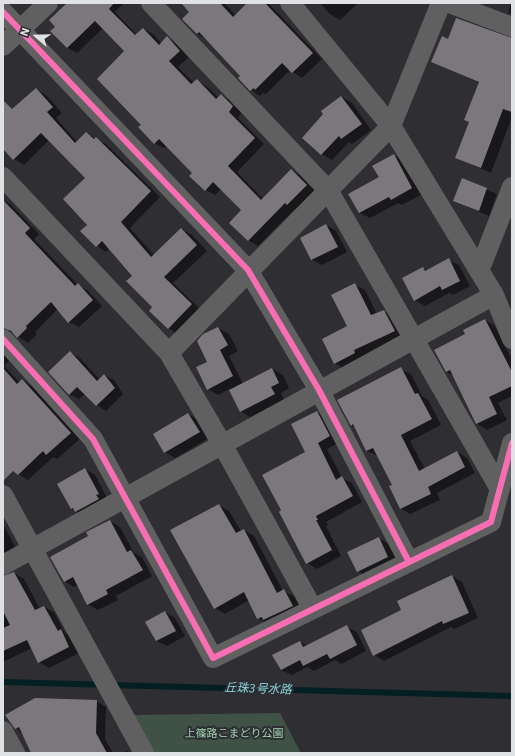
<!DOCTYPE html>
<html>
<head>
<meta charset="utf-8">
<style>
	body { margin:0 }
	#map { position:relative; width:515px; height:756px; overflow:hidden; background:#2e2e33; font-family:"IBM Plex Sans",sans-serif }
	canvas { display:block }
	.frame { position:absolute; inset:0; border:4px solid #e1e2e6; pointer-events:none }
	.north { position:absolute; left:16px; top:16px; width:40px; height:40px; -webkit-text-stroke:3px #2d2d34; paint-order:stroke; rotate:290deg; font-size:11px; font-weight:700; line-height:16px; text-align:center; color:#e1e2e6 }
	.north::after { content:''; display:block; margin:auto; width:14px; height:18px; background:#e1e2e6; clip-path:polygon(50% 0,100% 100%,50% 72%,0 100%) }
</style>
</head>
<body>
<div id="map">
<canvas width="515" height="756"></canvas>
<div class="frame"></div>
<div class="north">N</div>
</div>
<script>
const ctx = document.querySelector('canvas').getContext('2d');
ctx.lineJoin = 'round';
function fill(path, color) { ctx.fillStyle = color; ctx.fill(path, 'evenodd'); }
function strokePath(path, color, width, dash) { ctx.strokeStyle = color; ctx.lineWidth = width; ctx.lineCap = dash ? 'butt' : 'round'; ctx.setLineDash(dash || []); ctx.stroke(path); }
function label(font, color, halo, rows, align = 'center') {
  ctx.font = font + ' "IBM Plex Sans","Noto Sans JP",sans-serif'; ctx.lineWidth = 4; ctx.setLineDash([]); ctx.textBaseline = 'middle'; ctx.strokeStyle = halo; ctx.fillStyle = color; for (const [text, x, y, turn = 0] of rows) {
    ctx.save(); ctx.translate(x, y); ctx.rotate((+turn || 0) * Math.PI / 180); ctx.textAlign = isNaN(turn) ? turn : align; if (halo) ctx.strokeText(text, 0, 0); ctx.fillText(text, 0, 0); ctx.restore();
  }
}
const green = new Path2D(`
	M280,713L301,753H154L134,715Z`);
const shadow = new Path2D(`
	M69,3H124L115,12L137,35L144,29L153,34L162,44L167,38L177,43L189,57L178,67L194,83L197,80L206,86L219,98L222,95L231,101L242,112L238,118L264,144L237,172L263,199L291,170L301,176L316,191L297,210L295,209L258,246L248,240L243,210L221,189L215,195L205,190L193,173L167,146L164,148L154,143L142,125L126,51L103,28L77,53L68,48L52,31L56,27Z
	M186,3H224L236,16L248,3H268L322,59L302,78L290,70L266,94L263,93L260,96L251,90L241,76L208,40L197,34Z
	M320,3H358L340,20L330,14Z
	M511,3H512V15L508,12Z
	M512,38V117L491,173L456,158L470,122L480,83L433,62L449,40Z
	M36,89L46,95L62,113L56,118L77,142L86,133L106,144L160,197L130,228L154,255L181,229L191,234L207,251L173,283L201,310L178,334L168,328L133,276L110,248L106,252L97,246L88,225L86,178L49,140L24,165L14,159L3,148V111L13,110Z
	M342,97L352,103L371,130L352,144L349,142L332,160L322,154L304,138Z
	M394,155L404,161L422,194L402,205L398,203L370,218L360,213Z
	M463,180L497,194L489,216L455,201Z
	M3,200L10,204L39,234L34,239L77,284L87,290L102,306L79,327L69,322L58,309L35,332L37,334L28,343L13,333H10L3,340Z
	M326,225L336,231L347,252L322,265L312,260Z
	M449,260L459,265L470,286L453,295L449,293L425,306L415,300L423,268L428,271Z
	M355,285L365,290L377,314L384,311L394,317L404,337L345,369L335,363L348,327Z
	M485,320L495,326L512,360V396L498,403L507,420L487,430L477,424L454,376L447,372L436,351L467,334Z
	M218,328L229,334L238,351L229,356L243,384L272,369L283,375L289,388L281,393L284,400L250,417L240,411L230,389L218,395L208,389V362Z
	M3,350L10,360L4,366L20,383L22,380L32,386L80,439L57,459L53,457L28,480L18,474L3,439Z
	M70,352L80,358L100,380L104,375L114,380L123,394L106,411L97,405L85,394L79,399L69,394Z
	M400,369L411,374L422,396L428,400L441,425L410,441L425,469L457,452L467,458L475,473L437,493L440,500L410,514L400,508L393,485L378,456L367,451L356,428L351,425Z
	M317,412L327,418L340,442L327,449L342,478L352,483L362,502L326,522L328,525L326,526L341,556L317,569L307,563L283,511L306,452Z
	M188,414L199,420L209,438L175,458L165,452Z
	M85,469L95,475L108,500L86,517L72,509L58,484Z
	M219,505L229,511L241,531L244,530L254,536L283,591L294,596L302,612L268,624L258,618L249,600L225,614L215,608Z
	M110,521L120,527L134,553L142,557L152,576L116,596L118,600L98,610L87,604L78,585L74,587L64,581L90,537Z
	M3,524L17,550L3,565Z
	M379,538L389,544L398,563L368,577L358,571Z
	M14,573L24,579L40,609L44,607L54,612L65,633L71,636L79,653L49,668L39,662L32,648L3,662V577Z
	M452,576L462,582L478,618L454,629L451,627L384,661L374,655L403,610Z
	M165,612L175,618L185,636L167,646L157,641Z
	M347,627L357,632L366,651L341,664L335,660L314,671L307,667L292,675L281,670L300,642L308,646Z
	M96,701L106,707L105,739L113,753H38L6,715Z
	M127,751L131,753H123Z`);
const stream = new Path2D(`
	M3,682L512,696`);
const building = new Path2D(`
	M67,3H114L109,9L135,35L143,28L159,45L167,36L180,51L169,61L191,84L197,79L216,99L221,94L233,106L229,112L255,138L228,166L261,200L291,169L307,185L287,205L285,203L248,241L229,223L241,210L213,182L205,191L189,176L192,173L159,139L154,144L138,127L141,125L97,79L124,51L95,21L67,48L50,31L55,27L49,20Z
	M181,3H220L233,17L247,3H265L313,53L292,73L282,63L255,90L254,88L250,91L238,78L240,76L199,32L197,34L182,19L189,12Z
	M456,18L512,38V112L503,109L481,168L455,158L469,122L464,120L479,82L431,62L442,36L448,39Z
	M36,88L53,107L47,112L75,143L86,132L94,139L96,137L151,191L121,222L151,257L181,228L197,245L164,277L192,304L168,329L149,311L152,307L126,281L132,276L102,241L96,247L80,231L87,225L63,199L85,178L41,133L13,160L3,149V100L12,109Z
	M341,96L362,124L341,139L339,136L321,155L302,138L323,114L321,111Z
	M394,154L412,188L391,200L389,197L359,213L348,194L379,177L372,166Z
	M462,178L487,188L479,211L453,201Z
	M3,200L30,228L25,233L75,286L78,283L93,300L68,323L51,302L26,326L27,328L17,338L11,331L3,328Z
	M326,224L338,247L311,260L300,238Z
	M449,258L460,281L442,290L440,286L414,301L402,278L423,267L425,271Z
	M355,283L371,315L384,310L395,331L354,350L355,353L334,364L322,339L347,326L331,295Z
	M485,319L512,372V386L489,397L497,414L476,424L450,370L446,372L434,350L465,334L463,330Z
	M218,327L228,345L220,350L233,376L207,390L196,367L207,362L197,341L203,334Z
	M70,351L97,381L104,374L115,388L96,406L77,387L69,395L48,372Z
	M401,367L415,394L418,393L432,419L401,435L419,471L457,451L465,467L428,487L431,494L400,509L389,486L392,485L373,448L366,451L353,424L351,426L337,400Z
	M3,368L17,384L22,379L71,433L46,455L43,451L18,475L13,471L3,481Z
	M272,368L279,383L271,387L275,394L240,412L229,390Z
	M317,411L330,436L318,443L336,480L342,476L353,496L316,516L318,520H316L332,550L306,564L279,512L281,510L262,475L305,452L291,424Z
	M188,413L200,432L164,453L153,434Z
	M85,468L99,494L96,495L99,499L75,512L73,508L71,509L57,484Z
	M219,504L236,533L244,529L277,593L284,589L293,606L263,620L262,617L257,619L244,592L214,609L170,530Z
	M110,520L127,552L131,550L143,570L106,590L108,594L87,605L73,577L64,582L50,557L88,536L86,532Z
	M379,537L388,557L357,572L347,552Z
	M14,572L35,610L44,606L58,631L61,629L69,647L38,663L27,640L3,651V628L10,625L3,611V576Z
	M452,575L469,613L443,624L442,621L373,656L361,630L401,610L397,601Z
	M165,611L176,631L156,641L145,622Z
	M347,625L357,645L330,659L327,654L303,666L300,660L281,670L272,655L300,641L303,647Z
	M35,698L97,700L96,733L107,753H31L19,727L15,729L5,715Z`);
const street = new Path2D(`
	M151,3L328,190L500,489
	M290,3L391,126L494,295L512,339
	M449,3L512,27
	M3,12L248,270L319,390L409,562
	M3,46L48,3
	M3,177L169,353L222,444L313,609
	M479,271L512,187
	M3,339L93,439L213,658L491,522L512,443
	M169,353L391,126L441,3
	M3,495L144,753
	M3,565L494,295
	M3,731L15,753`);
const cycleway = new Path2D(`
	M3,12L248,270L319,390L409,562
	M3,339L93,439L213,658L491,522L512,443`);
const parkNames = [
	["上篠路こまどり公園",234,734]
];
const waterNames = [
	["丘珠3号水路",258,689,2]
];
fill(green, '#405245');
fill(shadow, '#0007');
strokePath(stream, '#041f21', 6);
fill(building, '#7c777d');
strokePath(street, '#616060', 20);
strokePath(cycleway, '#f96db3', 6);
label('11px', '#a2d5af', '#2d2d34', parkNames);
label('italic 12px', '#87d3d7', '#2d2d34', waterNames);
</script>
</body>
</html>
